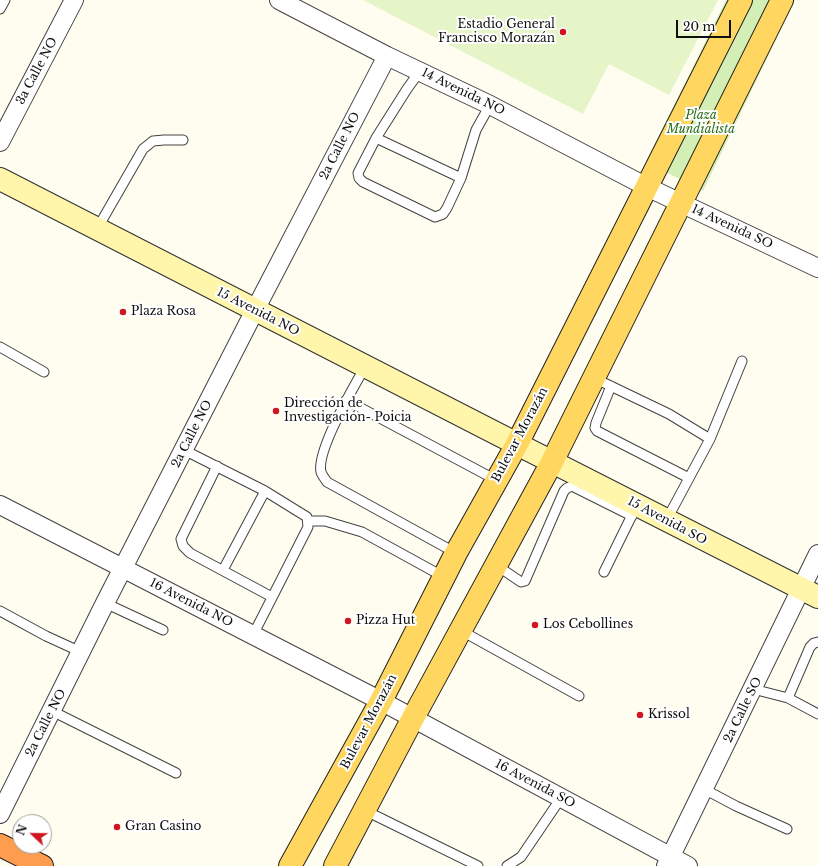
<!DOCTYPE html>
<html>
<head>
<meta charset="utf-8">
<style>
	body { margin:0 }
	#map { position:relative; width:818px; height:866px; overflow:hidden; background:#fffcf0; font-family:"Libre Baskerville",serif }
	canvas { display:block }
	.north { position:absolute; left:12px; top:814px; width:40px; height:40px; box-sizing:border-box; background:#fff; border:1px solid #9f9f9f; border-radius:50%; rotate:292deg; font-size:11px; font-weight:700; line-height:16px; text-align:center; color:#0f0f0f }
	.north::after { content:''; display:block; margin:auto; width:14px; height:18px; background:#cf1620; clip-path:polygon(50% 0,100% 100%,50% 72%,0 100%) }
	.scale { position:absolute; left:676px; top:20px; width:55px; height:18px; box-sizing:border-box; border:2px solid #0f0f0f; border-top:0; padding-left:5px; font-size:12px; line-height:14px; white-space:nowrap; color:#0f0f0f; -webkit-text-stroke:3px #fff; paint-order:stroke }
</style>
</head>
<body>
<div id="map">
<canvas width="818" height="866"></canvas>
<div class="north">N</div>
<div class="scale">20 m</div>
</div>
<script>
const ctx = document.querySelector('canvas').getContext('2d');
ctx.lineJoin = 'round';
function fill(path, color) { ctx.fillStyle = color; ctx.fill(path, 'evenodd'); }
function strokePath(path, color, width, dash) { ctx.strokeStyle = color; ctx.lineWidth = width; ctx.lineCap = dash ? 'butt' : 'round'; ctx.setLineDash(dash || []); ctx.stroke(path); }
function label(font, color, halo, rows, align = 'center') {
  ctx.font = font + ' "Libre Baskerville",serif'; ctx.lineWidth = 4; ctx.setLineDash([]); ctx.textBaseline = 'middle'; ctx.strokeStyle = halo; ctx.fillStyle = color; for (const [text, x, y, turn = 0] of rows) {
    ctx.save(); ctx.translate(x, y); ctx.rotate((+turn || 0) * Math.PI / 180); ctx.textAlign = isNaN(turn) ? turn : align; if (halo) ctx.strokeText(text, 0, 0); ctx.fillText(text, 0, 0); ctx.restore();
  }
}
const green = new Path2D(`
	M726,0H795L703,191L646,162Z`);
const pitch = new Path2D(`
	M363,0H718L669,95L609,64L583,114Z`);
const lane = new Path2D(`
	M0,9L5,0
	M376,138L407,89L420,71
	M461,178L376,138L358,173L359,178L363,182L435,217L443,214L447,208L461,178L476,130L490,105
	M97,229L143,149L153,141L164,140H183
	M0,347L44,372
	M365,367C354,386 316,451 321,472C322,475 325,479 327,482L456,553
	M594,378L669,414L710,439L666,521
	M611,386L596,423L595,428L597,431L689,478
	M346,400L496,480
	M710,439L742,361
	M184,450L265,491L307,517L308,527L253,635
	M217,466L181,539L183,546L190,553L272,597
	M308,521H325L362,532L444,577
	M496,565L521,582L525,581L564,491L567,488L572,486L632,516
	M223,570L265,491
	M604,572L634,511
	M105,603L163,630
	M0,611L46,636L81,652
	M460,630L579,696
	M753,689L788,698L810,647L814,643L818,642
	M788,698L818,714
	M52,711L176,773
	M704,789L736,806L787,829
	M364,810L478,866
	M507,866L521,857L561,798`);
const street = new Path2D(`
	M279,0L387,56L490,105L647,187L818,268
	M0,142L74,0
	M0,505L381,701L688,866
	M0,814L105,603L255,310L387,56
	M666,866L818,554`);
const secondary = new Path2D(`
	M0,179L517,444L818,597`);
const primary = new Path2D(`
	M290,866L381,701L456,553L517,444L741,0
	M335,866L413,718L552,462L782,0`);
const highway = new Path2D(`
	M0,845L42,866`);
const markers = [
	[563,32,4,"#cf1620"],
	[123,312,4,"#cf1620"],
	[276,411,4,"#cf1620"],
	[348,621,4,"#cf1620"],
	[535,625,4,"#cf1620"],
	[640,715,4,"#cf1620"],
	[117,827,4,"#cf1620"]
];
const poiNames = [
	["Estadio General",555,25,"right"],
	["Francisco Morazán",555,39,"right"],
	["Plaza Rosa",131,312],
	["Dirección de",284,404],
	["Investigación- Poicia",284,418],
	["Pizza Hut",356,621],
	["Los Cebollines",543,625],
	["Krissol",648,715],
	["Gran Casino",125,827]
];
const streetNames = [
	["3a Calle NO",37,71,-62],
	["14 Avenida NO",463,92,26],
	["2a Calle NO",340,146,-63],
	["14 Avenida SO",732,227,25],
	["15 Avenida NO",258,312,27],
	["2a Calle NO",192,434,-63],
	["Bulevar Morazán",520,435,-62],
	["15 Avenida SO",667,521,28],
	["16 Avenida NO",191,603,27],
	["2a Calle SO",743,710,-64],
	["Bulevar Morazán",369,722,-62],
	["2a Calle NO",46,723,-63],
	["16 Avenida SO",535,784,28]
];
const parkNames = [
	["Plaza",701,116],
	["Mundialista",701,130]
];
fill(green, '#d3efb5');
fill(pitch, '#e6f5c8');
strokePath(lane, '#424242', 11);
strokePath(street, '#424242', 20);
strokePath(secondary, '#313131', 24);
strokePath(primary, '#202020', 24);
strokePath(highway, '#202020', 24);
strokePath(lane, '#fff', 9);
strokePath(street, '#fff', 18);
strokePath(secondary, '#fff5ab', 22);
strokePath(primary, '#ffd760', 22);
strokePath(highway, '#ff9d4e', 22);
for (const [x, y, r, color] of markers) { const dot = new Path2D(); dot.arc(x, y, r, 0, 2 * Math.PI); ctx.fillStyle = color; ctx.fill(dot); strokePath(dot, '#fff', 1.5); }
label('12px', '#0f0f0f', '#fff', poiNames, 'left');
label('12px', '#0f0f0f', '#fff', streetNames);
label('italic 12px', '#2a6f17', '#fff', parkNames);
</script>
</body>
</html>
